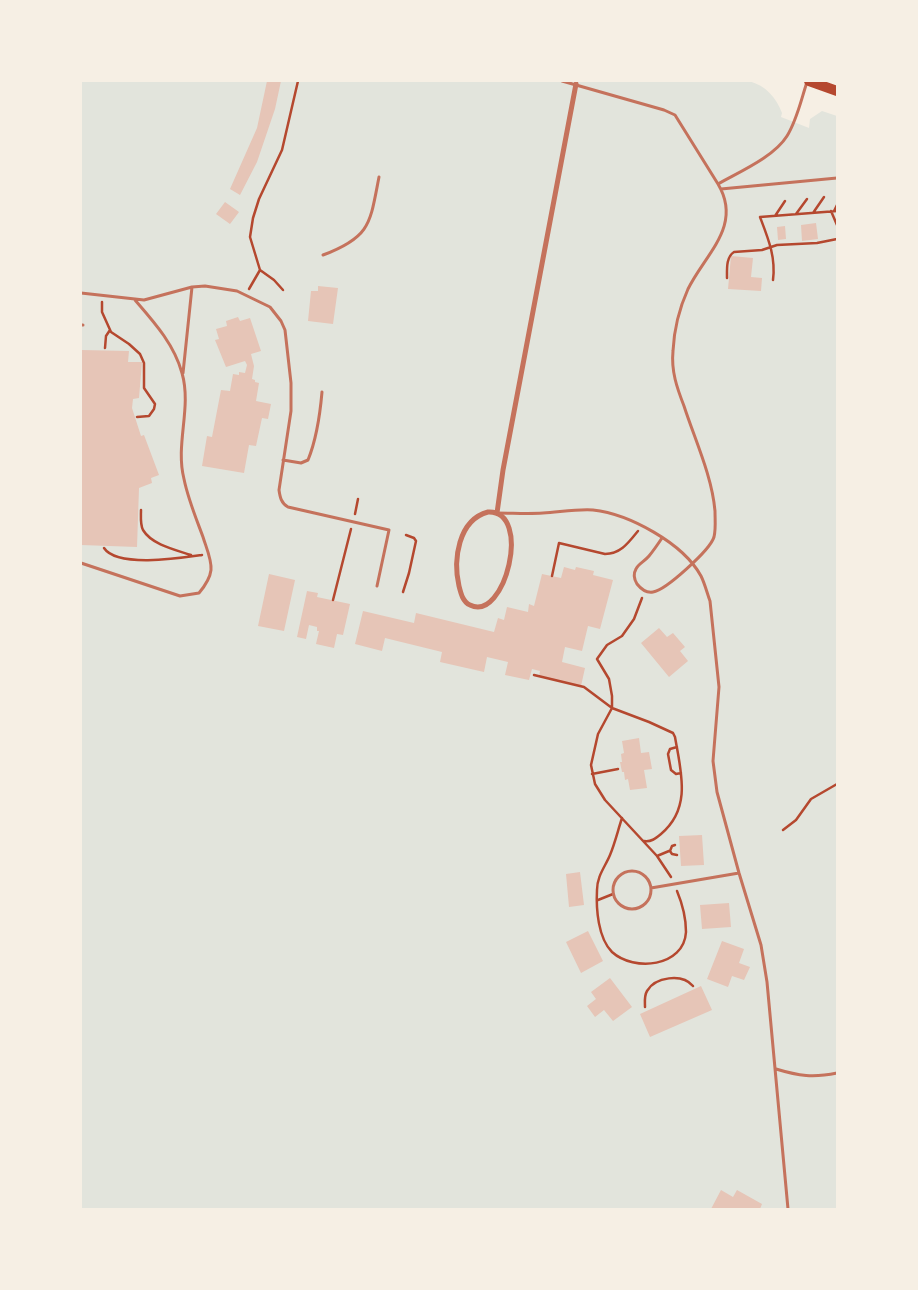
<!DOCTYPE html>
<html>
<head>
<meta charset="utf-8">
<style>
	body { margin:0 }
	#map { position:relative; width:918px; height:1290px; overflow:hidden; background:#f6efe4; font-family:Poppins,sans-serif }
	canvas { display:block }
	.frame { position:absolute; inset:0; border:82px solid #f6efe4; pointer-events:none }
</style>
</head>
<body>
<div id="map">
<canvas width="918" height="1290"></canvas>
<div class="frame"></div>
</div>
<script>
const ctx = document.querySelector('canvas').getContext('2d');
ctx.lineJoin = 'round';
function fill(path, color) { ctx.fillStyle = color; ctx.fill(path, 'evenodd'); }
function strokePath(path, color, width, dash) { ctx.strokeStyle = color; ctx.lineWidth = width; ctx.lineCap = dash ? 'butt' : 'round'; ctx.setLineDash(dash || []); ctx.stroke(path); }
const green = new Path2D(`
	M81,81H749C766,86 776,97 782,113L781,117L809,128L810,119L822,111L837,116V1209H81Z`);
const building = new Path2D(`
	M267,81H281L275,109L257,162L240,195L230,189L257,128Z
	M225,202L239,212L230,224L216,214Z
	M816,223L818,239L802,241L801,225Z
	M785,226L786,239L778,240L777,227Z
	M731,256L753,258L751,277L762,278L761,291L728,289Z
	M318,286L338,288L333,324L308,321L311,291H318Z
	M238,317L240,321L250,318L261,351L251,354L254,366L252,379L255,380V382L259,383L256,401L271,404L268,419L262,418L256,446L249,445L244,473L202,466L207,436L212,437L221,390L230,391L233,374L239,375V372L245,373L247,365L245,361L226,367L215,340L219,339L216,329L227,326L226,321Z
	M81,350L129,351L128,362H142L139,398L133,399L132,408L141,436L144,435L159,475L151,478L152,483L139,488L137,547L81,545Z
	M564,567L575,570L576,567L594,571L593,575L613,580L600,629L588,626L582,651L565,647L562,662L585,668L581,686L539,676L540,671L532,669L529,680L505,675L508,662L487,657L484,672L440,662L442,652L385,638L382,651L355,644L363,611L414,623L416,613L494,632L498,618L504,620L507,607L528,612L529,604L534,606L542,574L561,578Z
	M269,574L295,580L284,631L258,626Z
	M307,591L318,593L317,597L350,604L343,635L337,634L334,648L316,644L319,631H317V627L309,625L306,639L297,637Z
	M659,628L667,637L673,633L685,647L680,651L688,661L669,677L641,643Z
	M639,738L641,753L649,752L652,769L644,770L647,788L630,790L628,779L625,780L624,772H622L620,762H622L621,754L624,753L622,741Z
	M702,835L704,865L681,866L679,836Z
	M580,872L584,905L569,907L566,874Z
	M729,903L731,927L702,929L700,905Z
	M588,931L603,961L581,973L566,942Z
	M722,941L744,949L739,963L750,967L744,980L732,976L728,987L707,979Z
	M610,978L632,1007L613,1021L604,1010L595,1017L587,1006L596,999L591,992Z
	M701,986L712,1010L650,1037L640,1014Z
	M721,1190L733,1197L737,1190L762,1204L760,1209H711Z`);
const path = new Path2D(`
	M831,211L837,225
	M834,211L837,205
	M813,213L824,197
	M796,214L807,199
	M775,216L785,201
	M260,270L274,280L283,290
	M727,278C727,269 726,257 734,252L762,250L777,245L817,243L837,239
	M773,280C776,257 768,238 760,217L837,211
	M249,289L260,270L250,237L253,218L259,199L282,150L298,81
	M102,302V312L111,332L129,344L140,354L144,363V388L155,404L154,409L149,416L137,417
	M105,348L106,336L110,330
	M141,510C141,517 140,524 143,530C152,545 176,550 191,555
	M355,514L358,499
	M104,548C117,568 181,558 202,555
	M552,576L559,543L605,554C621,554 629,542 638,531
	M403,592L409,573L416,541L414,538L406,535
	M642,598L634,619L622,636L607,645L597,659L609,679L612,696V708L598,734L591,765L595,784L605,800L657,856L671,877
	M333,600L351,529
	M534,675L584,687L612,708L649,722L673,733L675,737C681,772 692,808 661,834C655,839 651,842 644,841
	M677,747L670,749L668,754L671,770L676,774L681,773
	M592,774L618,769
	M622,818C618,830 615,843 610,855C605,867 597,876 597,890C596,909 598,938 612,952C634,972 684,967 686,932C686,919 682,903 677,891
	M783,830L796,820L811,799L837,784
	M675,845L672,846L670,851L672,854L677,855
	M657,856L669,851
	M598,900L613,894
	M645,1007C645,1002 644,996 647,991C655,977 682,973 693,986`);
const service = new Path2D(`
	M562,81L664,110L675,115L718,184C739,172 774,157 787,136C797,120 801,100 807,82
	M721,189L837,178
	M323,255C371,237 370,223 379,177
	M81,293L144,300L192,287L205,286L237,291L270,307L281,321L285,330L291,383V411L279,490C280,497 281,503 288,507L389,530L377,586
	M81,325H83
	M183,373L192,287
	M283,460L301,463L308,460C317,438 320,415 322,392
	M497,513C513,513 528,514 543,513C560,512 576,509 593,510C629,514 683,543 701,576C705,584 707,593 710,601L719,687L713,761L717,792L739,873L761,945L767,982L788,1209
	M662,538C658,544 654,550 649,556C645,561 638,564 636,569C633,574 634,579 637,584C641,589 647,593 653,592C666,590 710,550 714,537C716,529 715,520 715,511C712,476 695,440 684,406C677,388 671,371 673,351C674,330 679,309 688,289C705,254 743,226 718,184
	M81,563L180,596L199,593C204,587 210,579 211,570C212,560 206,547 203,537C196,518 188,499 184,479C175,444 192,408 182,373C174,344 154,322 135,300
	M613 890a19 19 0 1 1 38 0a19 19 0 1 1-38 0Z
	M651,888L739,873
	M776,1069C799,1076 813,1078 837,1073`);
const minor = new Path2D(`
	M488,512C533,510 505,623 470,605C463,602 461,594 459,586C453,560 458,520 488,512Z
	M497,513L503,470L576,84`);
const primary = new Path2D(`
	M809,81L837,91`);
fill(green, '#e2e4dc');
fill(building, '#e6c5b7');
strokePath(path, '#b5482f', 2.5);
strokePath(service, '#c5725c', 3);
strokePath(minor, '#c5725c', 5);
strokePath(primary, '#b5482f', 10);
</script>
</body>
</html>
